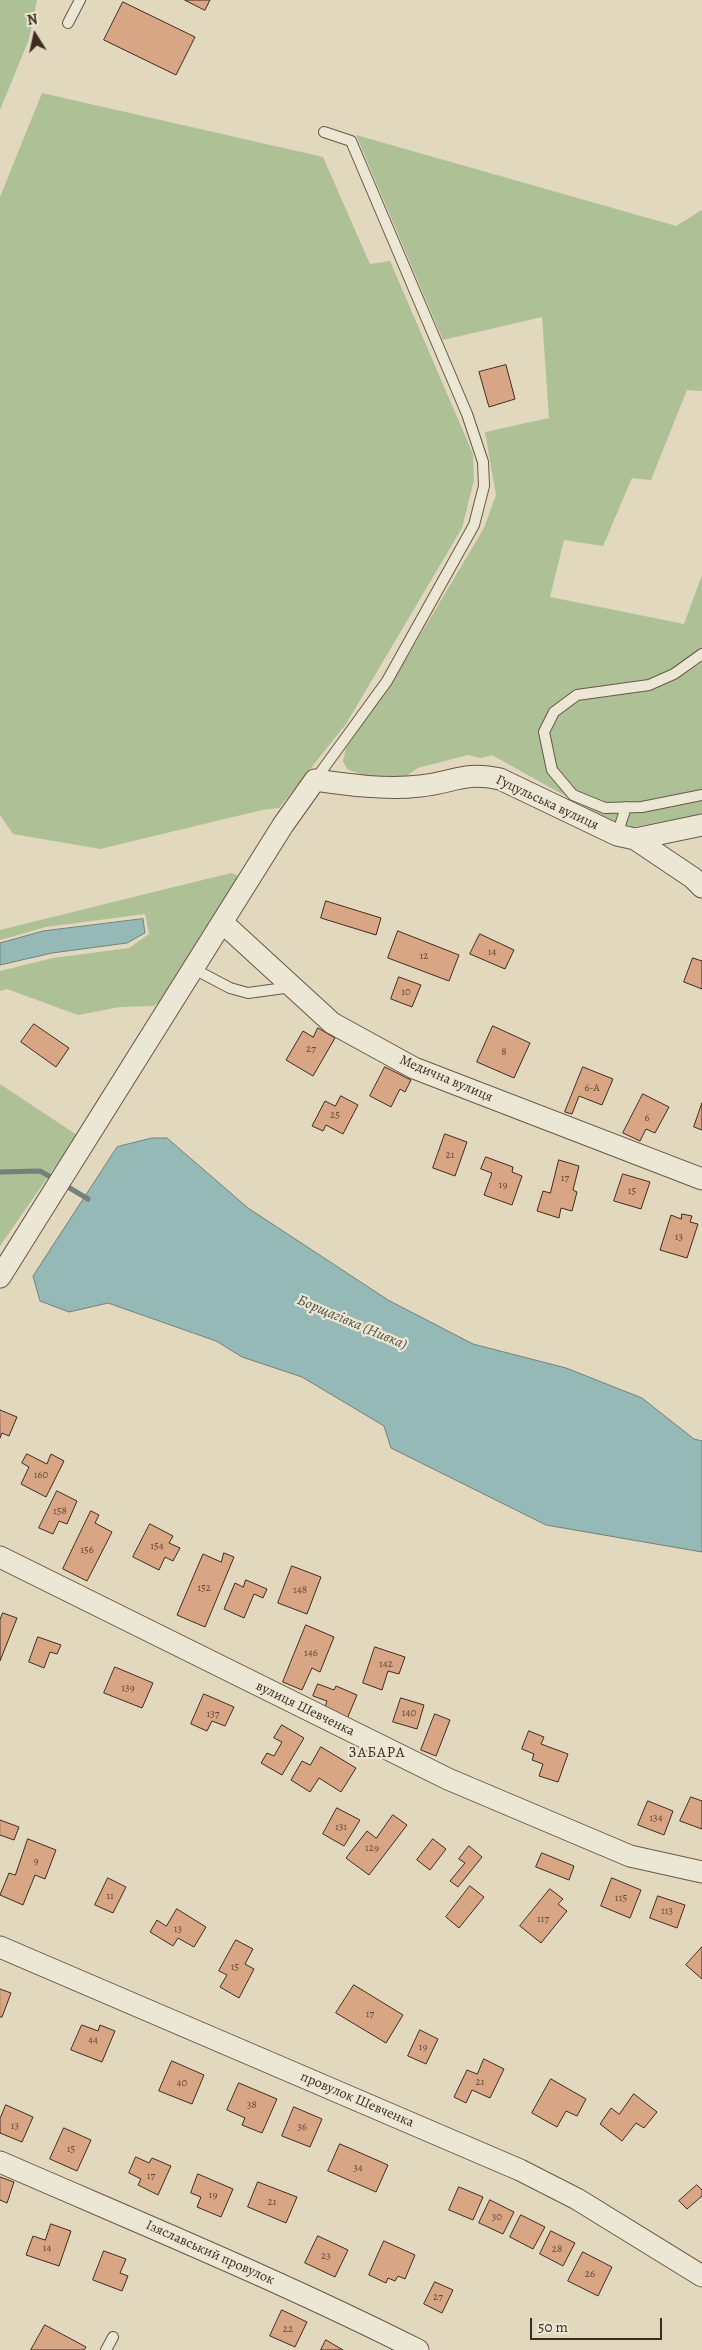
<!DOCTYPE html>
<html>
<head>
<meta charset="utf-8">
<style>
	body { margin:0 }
	#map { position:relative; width:702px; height:2350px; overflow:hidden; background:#e1d8be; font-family:Alegreya,serif }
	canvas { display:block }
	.north { position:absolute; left:10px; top:10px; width:50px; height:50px; -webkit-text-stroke:4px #ece6d5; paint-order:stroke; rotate:350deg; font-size:14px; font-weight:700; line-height:20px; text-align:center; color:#402c1f }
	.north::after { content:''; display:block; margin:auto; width:18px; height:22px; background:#402c1f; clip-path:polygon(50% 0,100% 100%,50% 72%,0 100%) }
	.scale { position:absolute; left:530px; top:2318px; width:132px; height:22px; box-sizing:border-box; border:2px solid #402c1f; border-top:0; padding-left:6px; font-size:15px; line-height:18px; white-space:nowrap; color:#402c1f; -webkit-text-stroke:4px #ece6d5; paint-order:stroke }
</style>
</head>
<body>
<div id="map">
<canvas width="702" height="2350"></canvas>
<div class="north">N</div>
<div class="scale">50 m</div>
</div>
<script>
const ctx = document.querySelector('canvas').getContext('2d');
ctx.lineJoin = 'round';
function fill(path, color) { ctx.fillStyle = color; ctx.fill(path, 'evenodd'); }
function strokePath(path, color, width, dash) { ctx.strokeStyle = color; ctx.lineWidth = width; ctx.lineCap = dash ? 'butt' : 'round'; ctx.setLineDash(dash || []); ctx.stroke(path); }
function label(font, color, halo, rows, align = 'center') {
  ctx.font = font + ' Alegreya,serif'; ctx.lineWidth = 4.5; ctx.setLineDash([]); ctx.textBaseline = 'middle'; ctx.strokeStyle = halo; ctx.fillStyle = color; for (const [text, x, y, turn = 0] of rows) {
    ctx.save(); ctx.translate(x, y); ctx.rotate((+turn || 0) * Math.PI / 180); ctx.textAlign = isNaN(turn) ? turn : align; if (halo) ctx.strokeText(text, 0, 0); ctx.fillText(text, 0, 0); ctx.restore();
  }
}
const green = new Path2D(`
	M0,0H37L29,39L0,110Z
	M42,93L323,157L370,264L390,261L473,454L474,480L462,528L346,724L279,808L262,810L100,849L13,834L0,815V197Z
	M356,135L676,226L702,210V391L687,390L651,480L632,478L603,546L564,540L550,597L684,624L702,575V814L633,827L605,818L492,755L481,758L468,755L418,768L402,779L371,778L347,769L343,761L346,748L394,679L484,528L496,495L485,432L549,418L542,317L443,340Z
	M231,873L244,878L169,994L154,1006L120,1007L78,1015L7,989L0,991V971L53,958L129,948L149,934L145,914L46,927L0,940V930Z
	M0,1084L77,1135L0,1246Z`);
const water = new Path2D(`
	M143,919L145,933L127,943L52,953L0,965V943L43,931Z
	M152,1138H167L248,1208L388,1300L473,1344L566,1368L642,1398L694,1439L702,1441V1552L546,1525L391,1448L384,1426L302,1377L242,1357L216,1341L108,1303L69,1312L40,1301L33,1276L117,1147Z`);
const stream = new Path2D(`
	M0,1172L40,1171L56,1180
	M63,1184L88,1199`);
const building = new Path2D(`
	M185,0H210L205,10Z
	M123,2L195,37L176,75L104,40Z
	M506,365L515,399L489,407L479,372Z
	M326,901L381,918L376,935L321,918Z
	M398,931L459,955L449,981L388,958Z
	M480,934L514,950L505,969L470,954Z
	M693,958L702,961V989L684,982Z
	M399,977L421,985L412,1007L391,999Z
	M34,1024L69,1048L56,1067L21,1042Z
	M493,1026L530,1043L514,1078L477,1062Z
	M318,1028L335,1038L313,1076L286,1060L303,1031L313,1037Z
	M385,1067L411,1080L405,1092L400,1089L391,1107L370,1096Z
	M583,1067L613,1079L602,1105L579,1096L572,1114L565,1112Z
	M643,1094L669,1107L655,1133L646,1129L640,1141L623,1133Z
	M341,1096L358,1105L343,1134L326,1125L323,1131L312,1126L325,1101L335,1106Z
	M702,1103V1130L694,1127Z
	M445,1134L467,1142L455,1176L433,1168Z
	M486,1157L513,1167L512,1172L522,1176L512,1205L484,1195L492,1173L481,1169Z
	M559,1160L579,1166L573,1190L577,1192L572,1211L561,1208L559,1218L537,1211L543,1191L550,1193Z
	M623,1174L650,1182L641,1209L614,1201Z
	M682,1214L692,1216L690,1222L698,1224L687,1258L660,1250L671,1215L681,1219Z
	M0,1410L17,1417L9,1436L2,1433L0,1438Z
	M27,1454L47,1464L51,1454L64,1461L46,1497L21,1484L29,1467L22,1463Z
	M57,1491L77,1501L67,1524L59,1521L53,1534L39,1528Z
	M91,1511L99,1515L95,1523L112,1532L87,1581L63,1569Z
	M150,1524L173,1536L169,1543L180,1548L173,1561L165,1557L159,1570L133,1557Z
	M224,1553L234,1557L205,1627L177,1615L203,1554L221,1562Z
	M292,1566L321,1577L307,1614L278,1603Z
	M246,1580L267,1589L263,1598L254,1594L244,1618L224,1609L235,1583L243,1587Z
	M3,1613L17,1618L0,1661V1620Z
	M306,1625L334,1637L320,1672L312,1668L302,1690L283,1682Z
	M38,1637L61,1645L57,1654L50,1652L44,1668L29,1662Z
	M375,1647L405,1657L399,1674L388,1671L382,1690L363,1683Z
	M115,1667L153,1683L142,1708L104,1693Z
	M318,1684L334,1690L336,1686L357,1695L347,1719L324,1710L327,1701L313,1696Z
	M204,1694L234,1707L225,1726L212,1721L207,1731L191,1724Z
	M401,1698L424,1705L417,1729L393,1722Z
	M435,1714L450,1720L436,1756L421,1750Z
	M282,1725L304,1738L282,1775L261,1763L267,1753L274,1756L282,1742L274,1738Z
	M529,1731L544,1737L541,1744L568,1754L558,1782L539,1776L543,1764L532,1760L534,1754L522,1749Z
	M321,1747L356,1768L341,1792L319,1778L310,1792L291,1780L302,1761L310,1765Z
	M691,1797L702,1801V1829L680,1821Z
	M648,1801L673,1811L664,1835L638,1825Z
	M337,1808L360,1820L344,1846L323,1834Z
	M393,1815L407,1825L369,1875L346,1858L367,1831L376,1838Z
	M0,1820L19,1827L14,1840L0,1835Z
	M28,1839L56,1850L45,1879L35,1875L23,1905L0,1895L9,1873L15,1875Z
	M433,1839L446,1849L430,1870L417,1860Z
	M469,1846L482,1857L458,1887L450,1881L465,1863L459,1859Z
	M542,1853L574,1866L569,1880L536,1867Z
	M108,1878L126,1887L113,1913L95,1905Z
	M612,1878L641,1890L630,1918L601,1906Z
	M470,1886L484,1897L459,1928L446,1917Z
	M550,1889L563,1899L558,1904L567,1911L541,1943L520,1926Z
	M658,1896L685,1905L677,1928L650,1918Z
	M177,1909L206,1927L194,1947L178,1938L173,1946L150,1932L157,1920L166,1926Z
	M236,1940L253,1949L245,1964L254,1969L239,1998L220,1987L227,1975L219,1971Z
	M702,1947V1979L686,1965Z
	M354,1985L403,2015L386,2043L336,2013Z
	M0,1989L11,1993L2,2017H0Z
	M82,2025L98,2031L100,2025L115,2031L102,2062L71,2050Z
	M420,2030L438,2039L426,2064L408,2056Z
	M484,2059L504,2069L490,2098L472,2090L466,2103L454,2097L467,2070L477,2074Z
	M172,2061L204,2075L192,2104L159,2091Z
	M551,2079L586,2099L577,2116L566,2111L557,2127L532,2113Z
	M239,2083L277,2099L262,2133L242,2125L245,2118L227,2110Z
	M634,2094L657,2112L644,2128L636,2123L622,2141L600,2124L611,2108L619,2114Z
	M6,2105L33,2117L22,2142L0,2133V2119Z
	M294,2107L322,2119L310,2147L282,2136Z
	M64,2128L91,2140L77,2171L50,2159Z
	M340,2144L388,2165L376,2192L328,2171Z
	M136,2157L149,2163L152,2158L171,2166L158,2195L138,2185L141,2179L129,2173Z
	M198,2174L233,2189L221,2217L197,2207L201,2197L191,2193Z
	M0,2177L14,2182L7,2203L0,2200Z
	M258,2182L297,2197L286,2223L248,2207Z
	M697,2185L702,2190V2196L687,2209L679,2201Z
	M459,2187L483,2197L473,2220L449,2210Z
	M490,2200L514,2212L503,2234L479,2223Z
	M521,2215L545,2227L533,2249L510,2237Z
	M51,2224L71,2231L59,2266L26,2255L33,2236L45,2240Z
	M551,2231L575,2243L563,2266L540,2254Z
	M318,2236L348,2250L335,2277L305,2263Z
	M384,2241L415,2255L405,2279L398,2276L395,2281L388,2278L386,2283L369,2275Z
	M104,2251L126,2259L120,2273L128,2276L122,2291L93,2280Z
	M583,2252L612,2267L598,2296L568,2281Z
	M435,2282L453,2290L442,2313L424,2304Z
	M282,2310L307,2322L295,2347L270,2336Z
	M45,2325L86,2347L84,2350H31Z
	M326,2340L343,2350H321Z`);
const service = new Path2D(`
	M68,23L80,0
	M702,654L674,674L649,685L577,695L554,712L544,732L552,770L573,795L605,808L642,807L702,795
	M315,780L387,681L474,525L484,486L483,462L467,414L351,141L324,132
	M617,835L626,807
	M194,969L230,988L248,993L292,987
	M106,2350L113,2337`);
const minor = new Path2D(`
	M635,839L702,825
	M223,923L332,1023L414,1068L702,1179
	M0,1277L283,825L315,780C349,785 386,790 420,786C453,783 463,771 500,779L617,835L635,839L693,878L702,887
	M0,1557L448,1779L630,1856L702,1872
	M0,1947L520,2170L577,2199L702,2276
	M0,2162C140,2223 281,2281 418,2350`);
const numberNames = [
	["14",492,952],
	["12",424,956],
	["10",406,992],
	["27",311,1049],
	["8",504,1052],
	["6-А",592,1088],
	["25",335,1115],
	["6",647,1118],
	["21",450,1155],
	["17",565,1178],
	["19",503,1185],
	["15",632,1191],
	["13",679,1237],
	["160",41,1475],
	["158",60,1511],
	["154",157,1546],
	["156",87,1550],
	["152",204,1588],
	["148",300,1590],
	["146",311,1653],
	["142",386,1664],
	["139",128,1688],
	["140",409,1713],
	["137",213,1714],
	["134",656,1818],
	["131",341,1827],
	["129",372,1848],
	["9",36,1861],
	["11",110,1896],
	["115",621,1898],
	["113",667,1911],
	["117",543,1919],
	["13",178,1929],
	["15",235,1967],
	["17",370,2014],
	["44",93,2040],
	["19",423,2047],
	["21",480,2082],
	["40",182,2083],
	["38",252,2105],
	["13",15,2126],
	["36",302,2127],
	["15",71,2149],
	["34",358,2168],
	["17",151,2176],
	["19",213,2195],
	["21",272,2202],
	["30",497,2217],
	["14",47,2248],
	["28",557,2249],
	["23",326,2256],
	["26",590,2274],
	["27",438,2297],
	["22",288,2329]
];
const streetNames = [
	["Гуцульська вулиця",547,803,25],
	["Медична вулиця",446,1079,23],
	["вулиця Шевченка",305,1709,26],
	["провулок Шевченка",357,2100,23],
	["Ізяславський провулок",210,2253,24]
];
const waterNames = [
	["Борщагівка (Нивка)",352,1323,23]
];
const neighbourhoodNames = [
	["ЗАБАРА",377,1753]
];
fill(green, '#aec095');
fill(water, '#95b9b7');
strokePath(water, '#73817a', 1);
strokePath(stream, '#73817a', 5);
fill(building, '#d8a685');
strokePath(building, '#402c1f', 1);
strokePath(service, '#685747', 12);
strokePath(minor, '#685747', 23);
strokePath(service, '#ece6d5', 10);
strokePath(minor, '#ece6d5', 21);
label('11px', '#664a38', null, numberNames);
label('14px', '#402c1f', '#ece6d5', streetNames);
label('italic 15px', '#554f45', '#ece6d5', waterNames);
ctx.letterSpacing = '1px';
label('15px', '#402c1f', '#ece6d5', neighbourhoodNames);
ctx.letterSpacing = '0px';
</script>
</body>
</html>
